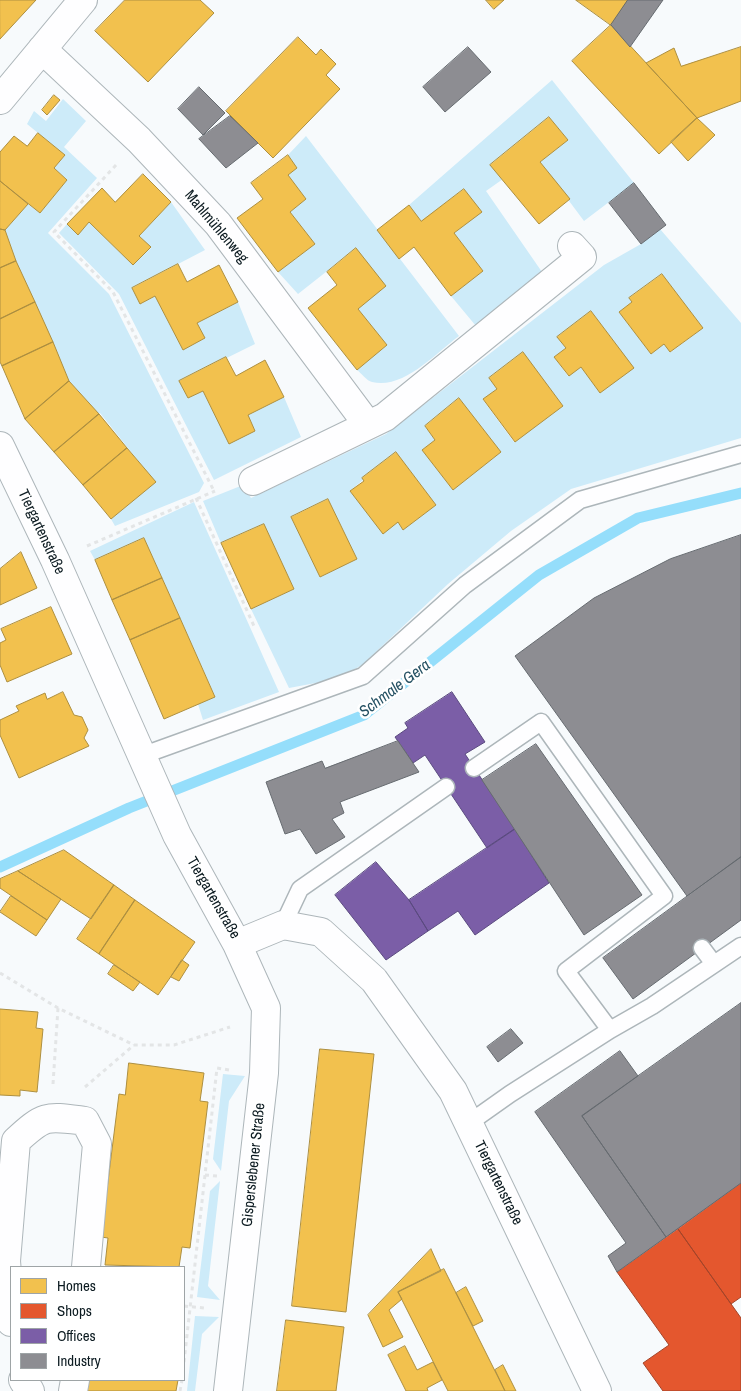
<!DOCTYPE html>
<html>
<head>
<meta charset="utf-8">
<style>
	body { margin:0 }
	#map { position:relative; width:741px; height:1391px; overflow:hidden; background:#f7fafc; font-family:"Archivo Narrow",sans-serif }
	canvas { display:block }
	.legend { position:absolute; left:10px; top:1266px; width:175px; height:115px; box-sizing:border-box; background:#fff; border:1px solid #9ea4a6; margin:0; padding:6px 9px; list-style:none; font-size:15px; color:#0c1b21 }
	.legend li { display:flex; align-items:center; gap:10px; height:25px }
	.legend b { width:25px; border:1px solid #9ea4a6 }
</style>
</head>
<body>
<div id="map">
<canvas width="741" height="1391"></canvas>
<ul class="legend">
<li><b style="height:14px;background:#f2c14e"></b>Homes</li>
<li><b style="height:14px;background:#e4572e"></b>Shops</li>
<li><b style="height:14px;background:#7b5ea7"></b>Offices</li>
<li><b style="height:14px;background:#8d8d92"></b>Industry</li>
</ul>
</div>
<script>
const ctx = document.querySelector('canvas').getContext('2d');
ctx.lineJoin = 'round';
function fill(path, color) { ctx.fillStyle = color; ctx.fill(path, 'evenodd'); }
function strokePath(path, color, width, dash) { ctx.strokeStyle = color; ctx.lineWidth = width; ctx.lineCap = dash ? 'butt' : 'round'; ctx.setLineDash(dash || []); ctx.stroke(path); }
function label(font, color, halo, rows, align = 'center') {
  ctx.font = font + ' "Archivo Narrow",sans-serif'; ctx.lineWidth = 5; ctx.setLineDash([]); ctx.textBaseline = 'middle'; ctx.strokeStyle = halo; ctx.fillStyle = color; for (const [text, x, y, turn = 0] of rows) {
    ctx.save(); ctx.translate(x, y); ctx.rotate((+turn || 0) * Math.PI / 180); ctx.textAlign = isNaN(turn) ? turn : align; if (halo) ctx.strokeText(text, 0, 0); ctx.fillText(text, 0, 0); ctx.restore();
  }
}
const green = new Path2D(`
	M552,80L634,183L584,221L540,162L568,140L549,117L491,164L503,179L486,191L542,272L476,326L451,296L483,271L454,233L481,212L464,189L421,221L409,205Z
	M63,99L86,121L64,147L97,178L48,233L109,294L204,483L199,492L115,526L111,519L155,482L100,413L98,414L69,381L16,261L5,230L28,204L40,213L67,180L54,168L65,155L27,124L34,111L46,121Z
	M306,136L459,336C436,353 403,390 372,382C367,381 361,373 357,370L387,345L358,309L355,249L298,294L278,272L315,244L290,212L306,199L288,175L297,168L288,155Z
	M171,202L205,250L132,288L141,304L155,296L183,350L205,338L197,323L238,302L255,344L180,381L188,398L203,391L229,443L255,431L248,415L284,397L301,437L214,480L119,294L59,233L67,224L78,234L89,222L133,265L151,248L139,236Z
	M660,229L741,323V438L571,489L511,531L448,584L362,665L337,679L289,688L251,609L294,589L264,525L221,543L203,501L243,485L251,498L386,434L604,265L641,244ZM662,274L703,328L671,352L664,344L651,354L619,312L632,302L629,298ZM592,312L633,368L600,393L581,367L568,376L554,357L566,348L558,337ZM523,353L563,406L514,442L483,400L497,389L489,378ZM459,398L501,452L453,490L422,450L435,440L425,426ZM396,452L436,505L403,530L398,522L383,533L350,491ZM328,499L357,559L320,577L291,517Z
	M194,502L279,692L203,720L198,704L215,696L144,538L95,560L90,551Z
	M223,1074L245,1076L229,1101L221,1171L213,1159Z
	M220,1181L208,1286L220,1300L197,1297L210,1191Z
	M195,1316L219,1317L202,1334L195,1391H187Z`);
const homes = new Path2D(`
	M0,0H36L0,39Z
	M125,0H200L214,13L148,82L95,31Z
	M486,0H504L494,9Z
	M576,0H628L611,25Z
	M611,25L697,118L659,154L572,61Z
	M298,37L316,55L321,49L336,64L326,75L340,89L273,158L226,111Z
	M741,47V101L697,118L646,63L674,48L681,66Z
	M54,95L60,100L47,115L42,110Z
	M549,117L568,140L540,162L570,199L539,224L490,165Z
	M697,118L715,135L688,161L671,142Z
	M38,133L65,155L54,168L67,180L40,213L0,181V152L14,136L27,146Z
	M288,155L297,168L288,175L306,199L290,212L315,244L278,272L237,218L263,199L251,183Z
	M143,174L171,202L139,236L151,247L133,265L89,222L78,235L67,224L102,188L115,202Z
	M0,181L28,204L5,230L0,229Z
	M464,189L482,212L454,233L483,271L451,296L414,247L399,259L377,230L409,205L421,221Z
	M0,229L5,230L16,261L0,268Z
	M356,248L386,286L358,309L387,345L357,370L308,308L337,285L327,272Z
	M16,261L35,302L0,319V268Z
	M178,264L187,282L219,265L238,302L197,323L205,338L183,350L155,296L140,304L132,288Z
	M662,274L703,328L670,352L664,344L651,354L619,312L632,302L629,298Z
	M35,302L53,342L2,366L0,362V319Z
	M591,311L634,368L600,393L581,367L569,376L554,357L566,348L557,337Z
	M53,342L69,381L25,419L2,366Z
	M523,352L563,406L515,442L483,399L497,389L489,378Z
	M226,357L236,376L265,360L284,397L248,415L255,431L229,444L203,391L188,398L179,381Z
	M69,381L99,414L54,452L25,419Z
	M459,398L501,452L453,490L422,450L435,440L425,426Z
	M99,414L127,448L83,485L54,452Z
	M127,448L156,482L111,519L83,485Z
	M396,452L436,505L403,530L398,522L383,534L350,491L364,481L362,478Z
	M328,499L357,559L320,577L291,517Z
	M264,524L294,589L251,609L221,543Z
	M144,538L162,578L112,600L95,560Z
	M21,552L37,588L0,605V569Z
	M162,578L180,618L130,640L112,600Z
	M51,607L72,654L7,682L0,665V643L6,640L1,629Z
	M180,618L215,697L164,719L130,640Z
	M63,692L74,715L82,717L88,730L84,738L89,746L19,778L0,735V720L19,711L16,706L45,693L47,699Z
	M64,850L114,885L91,919L18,871Z
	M18,871L61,899L47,920L0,888V879Z
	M114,885L135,900L99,954L77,939Z
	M11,896L47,920L36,936L0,912Z
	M135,900L195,942L158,995L99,954Z
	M182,960L189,965L179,981L171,977Z
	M114,965L140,982L133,991L108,974Z
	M0,1009L38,1012L36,1028L43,1029L37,1092L20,1090V1096L0,1095Z
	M320,1049L374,1054L346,1312L292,1306Z
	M129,1063L204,1073L200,1101L208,1102L190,1248L182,1247L179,1267L105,1265L108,1238L101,1237L119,1094L125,1095Z
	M431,1249L441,1271L398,1292L402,1299L389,1310L403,1337L383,1347L368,1315Z
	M444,1269L505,1391H448L398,1292Z
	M466,1287L483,1321L473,1326L456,1293Z
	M286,1320L344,1327L336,1391H277Z
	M405,1346L417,1370L433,1362L442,1380L427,1388L428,1391H406L388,1355Z
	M503,1365L516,1391H505L495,1370Z
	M87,1380H178L176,1391H86Z`);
const shops = new Path2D(`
	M741,1183V1297L731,1304L678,1229Z
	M678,1229L741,1318V1391H663L643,1363L669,1345L617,1272Z`);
const offices = new Path2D(`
	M452,692L485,742L465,754L515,829L487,848L425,755L413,763L395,737L408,728L405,723Z
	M515,829L549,883L475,935L458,911L428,931L409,900Z
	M376,862L409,900L428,931L386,960L335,895Z`);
const industry = new Path2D(`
	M628,0H663L630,47L611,25Z
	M468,47L491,72L445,112L423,87Z
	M199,87L225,113L203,135L178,109Z
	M230,116L258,143L226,168L199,139Z
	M634,183L666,225L641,244L609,203Z
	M741,535V857L687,896L515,656L594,598L670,559Z
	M398,741L419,772L340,802L344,813L332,819L345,837L316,854L300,829L285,834L266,782L322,761L325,768Z
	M536,744L642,895L584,935L482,780Z
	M741,857V920L633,999L603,958Z
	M741,1003V1183L666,1237L582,1116Z
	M511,1029L523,1043L498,1062L487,1047Z
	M620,1051L638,1076L582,1116L666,1237L617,1272L608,1256L626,1243L535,1112Z`);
const stream = new Path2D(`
	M0,867L129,808L364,715L539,575L638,518L741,493`);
const path = new Path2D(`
	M116,165L54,232L113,292L214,491
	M196,498L254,626
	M87,546L215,491
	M0,973L58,1008L134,1045H174L230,1027
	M53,1084L58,1008
	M85,1087L134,1045
	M205,1175L217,1176
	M184,1306L204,1308
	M184,1362L217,1068L229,1070
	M180,1391L182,1380`);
const lane = new Path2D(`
	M141,756L363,676L465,585L580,500L741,454
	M474,768L541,722L664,896L566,971L610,1030
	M283,925L300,889L446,787
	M702,948L714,964
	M469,1123L510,1094L610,1030L652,1006L741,946`);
const street = new Path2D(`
	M42,49L139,140L218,224L368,425
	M0,100L83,0
	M0,446L55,560L177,835L237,944L266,1008L264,1073L228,1391
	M253,481L385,417L582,257L572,246
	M237,944L283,925L321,932L374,980L453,1091L597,1391
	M11,1322L6,1261L16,1141C45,1114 47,1116 85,1121L97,1144L86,1267
	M23,1380L30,1391
	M73,1391L75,1380`);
const streetNames = [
	["Mahlmühlenweg",216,227,50],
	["Tiergartenstraße",41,532,65],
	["Tiergartenstraße",213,898,60],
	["Gisperslebener Straße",254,1165,-84],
	["Tiergartenstraße",498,1183,64]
];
const waterNames = [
	["Schmale Gera",395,689,-37]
];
fill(green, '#cdebf9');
fill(homes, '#f2c14e');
strokePath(homes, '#ad8f40', 1);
fill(shops, '#e4572e');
strokePath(shops, '#a3452a', 1);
fill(offices, '#7b5ea7');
strokePath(offices, '#5a4a7f', 1);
fill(industry, '#8d8d92');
strokePath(industry, '#666b70', 1);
strokePath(stream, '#95defb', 11);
strokePath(lane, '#adb6ba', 19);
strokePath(street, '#adb6ba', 30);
strokePath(path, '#e3e5e6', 3, [4, 4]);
strokePath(lane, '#fefeff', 16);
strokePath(street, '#fefeff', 28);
label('15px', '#0c1b21', '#fff', streetNames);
label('italic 16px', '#265264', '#fff', waterNames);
</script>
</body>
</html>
